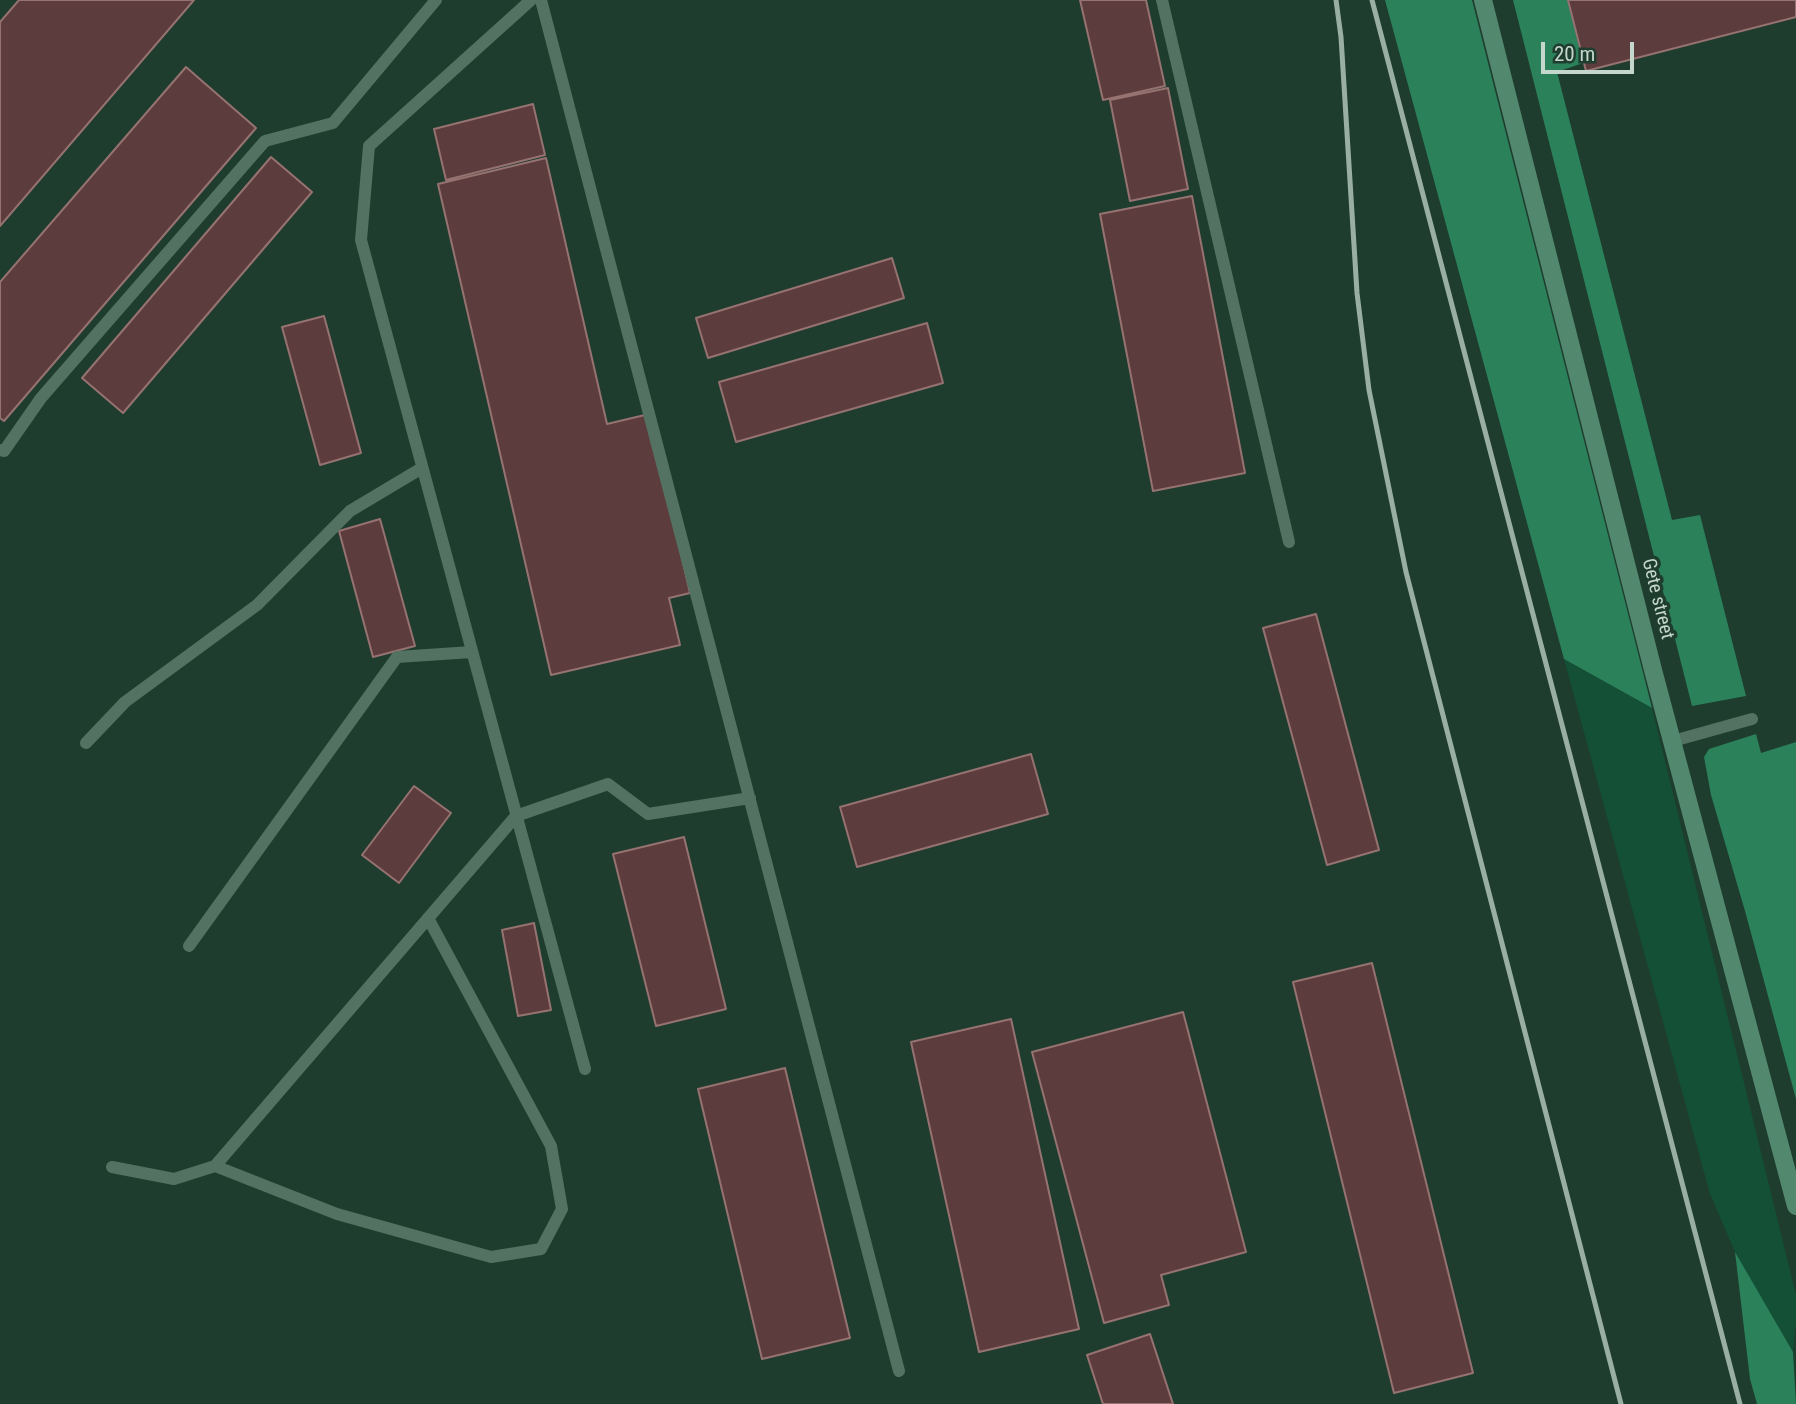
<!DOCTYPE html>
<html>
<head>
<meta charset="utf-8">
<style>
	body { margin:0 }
	#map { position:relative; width:1796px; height:1404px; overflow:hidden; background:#1f3d2e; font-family:"Roboto Condensed",sans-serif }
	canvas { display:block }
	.scale { position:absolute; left:1541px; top:42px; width:93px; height:32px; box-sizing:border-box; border:4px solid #c5d6cc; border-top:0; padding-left:9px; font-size:21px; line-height:24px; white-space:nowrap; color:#c5d6cc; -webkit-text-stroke:5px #1f3d2e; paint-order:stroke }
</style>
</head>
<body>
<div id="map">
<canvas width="1796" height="1404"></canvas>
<div class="scale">20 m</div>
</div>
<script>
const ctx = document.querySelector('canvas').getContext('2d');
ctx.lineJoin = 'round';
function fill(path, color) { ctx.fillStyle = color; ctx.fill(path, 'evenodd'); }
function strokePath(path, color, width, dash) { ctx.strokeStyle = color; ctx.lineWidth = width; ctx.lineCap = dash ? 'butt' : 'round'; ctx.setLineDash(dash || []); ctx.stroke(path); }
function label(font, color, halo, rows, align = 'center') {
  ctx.font = font + ' "Roboto Condensed",sans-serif'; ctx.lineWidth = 7; ctx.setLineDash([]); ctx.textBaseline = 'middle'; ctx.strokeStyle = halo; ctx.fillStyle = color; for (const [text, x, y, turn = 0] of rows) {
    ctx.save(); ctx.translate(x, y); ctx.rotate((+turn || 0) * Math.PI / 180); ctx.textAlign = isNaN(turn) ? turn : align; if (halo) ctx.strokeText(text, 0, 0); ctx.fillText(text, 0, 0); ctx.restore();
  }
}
const green = new Path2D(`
	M1564,659L1652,708L1796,1295V1321L1793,1352L1738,1259L1710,1194Z`);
const forest = new Path2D(`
	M1385,0H1472L1652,708L1564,659Z
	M1513,0H1568L1583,63L1557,72L1672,520L1700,515L1746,696L1692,706Z
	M1756,734L1761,753L1796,742V1099L1745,911L1711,795L1704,757L1709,749Z
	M1735,1252L1793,1352L1796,1404H1757L1750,1379Z`);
const building = new Path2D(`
	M19,0H194L0,226V22Z
	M1080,0H1146L1165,86L1103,100Z
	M1568,0H1796V17L1586,71Z
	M186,67L256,128L4,421L0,418V282Z
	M1168,88L1188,189L1130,201L1110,100Z
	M533,104L545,155L446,180L434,129Z
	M271,157L312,192L123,413L82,378Z
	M546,158L607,424L649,414L690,593L669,598L680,645L551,675L438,184Z
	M1192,196L1245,473L1153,491L1100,214Z
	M892,258L904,298L708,358L696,318Z
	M324,316L361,453L320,465L282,327Z
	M927,323L943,383L736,442L719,382Z
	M380,519L415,646L373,657L339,531Z
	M1316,614L1379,850L1327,865L1263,628Z
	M1031,754L1048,814L857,867L840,807Z
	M414,786L451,813L399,883L362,855Z
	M684,837L726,1009L656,1026L613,854Z
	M534,923L551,1010L518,1016L502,930Z
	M1372,963L1473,1373L1394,1393L1293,982Z
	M1183,1012L1246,1252L1161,1275L1169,1305L1104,1323L1032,1052Z
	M1011,1019L1079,1329L979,1352L911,1042Z
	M785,1068L850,1338L762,1359L698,1089Z
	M1150,1334L1173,1404H1103L1087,1355Z`);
const lane = new Path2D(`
	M531,0L369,146L361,240L585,1069
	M541,0L899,1371
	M1162,0L1289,542
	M0,450L4,451L41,398L265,141L333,123L436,0
	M1673,741L1752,719
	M86,743L125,702L257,605L350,511L422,468
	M189,946L397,657L472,652
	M215,1166L337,1214L491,1257L541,1249L562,1209L551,1146L428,918
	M112,1167L174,1179L215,1166L516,816L608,784L648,814L750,798`);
const secondary = new Path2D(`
	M1483,0L1653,670L1796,1206`);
const rail = new Path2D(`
	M1336,0L1341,37L1357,293L1369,390L1406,572L1621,1404
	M1372,0L1740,1404`);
const streetNames = [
	["Gete street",1657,599,76]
];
fill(green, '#135035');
fill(forest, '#2a815a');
fill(building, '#5c3c3c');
strokePath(building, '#967271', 2);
strokePath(lane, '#537261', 12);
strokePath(secondary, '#52886d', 18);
strokePath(rail, '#9aafa3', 5);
label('19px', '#c5d6cc', '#1f3d2e', streetNames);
</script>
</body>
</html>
